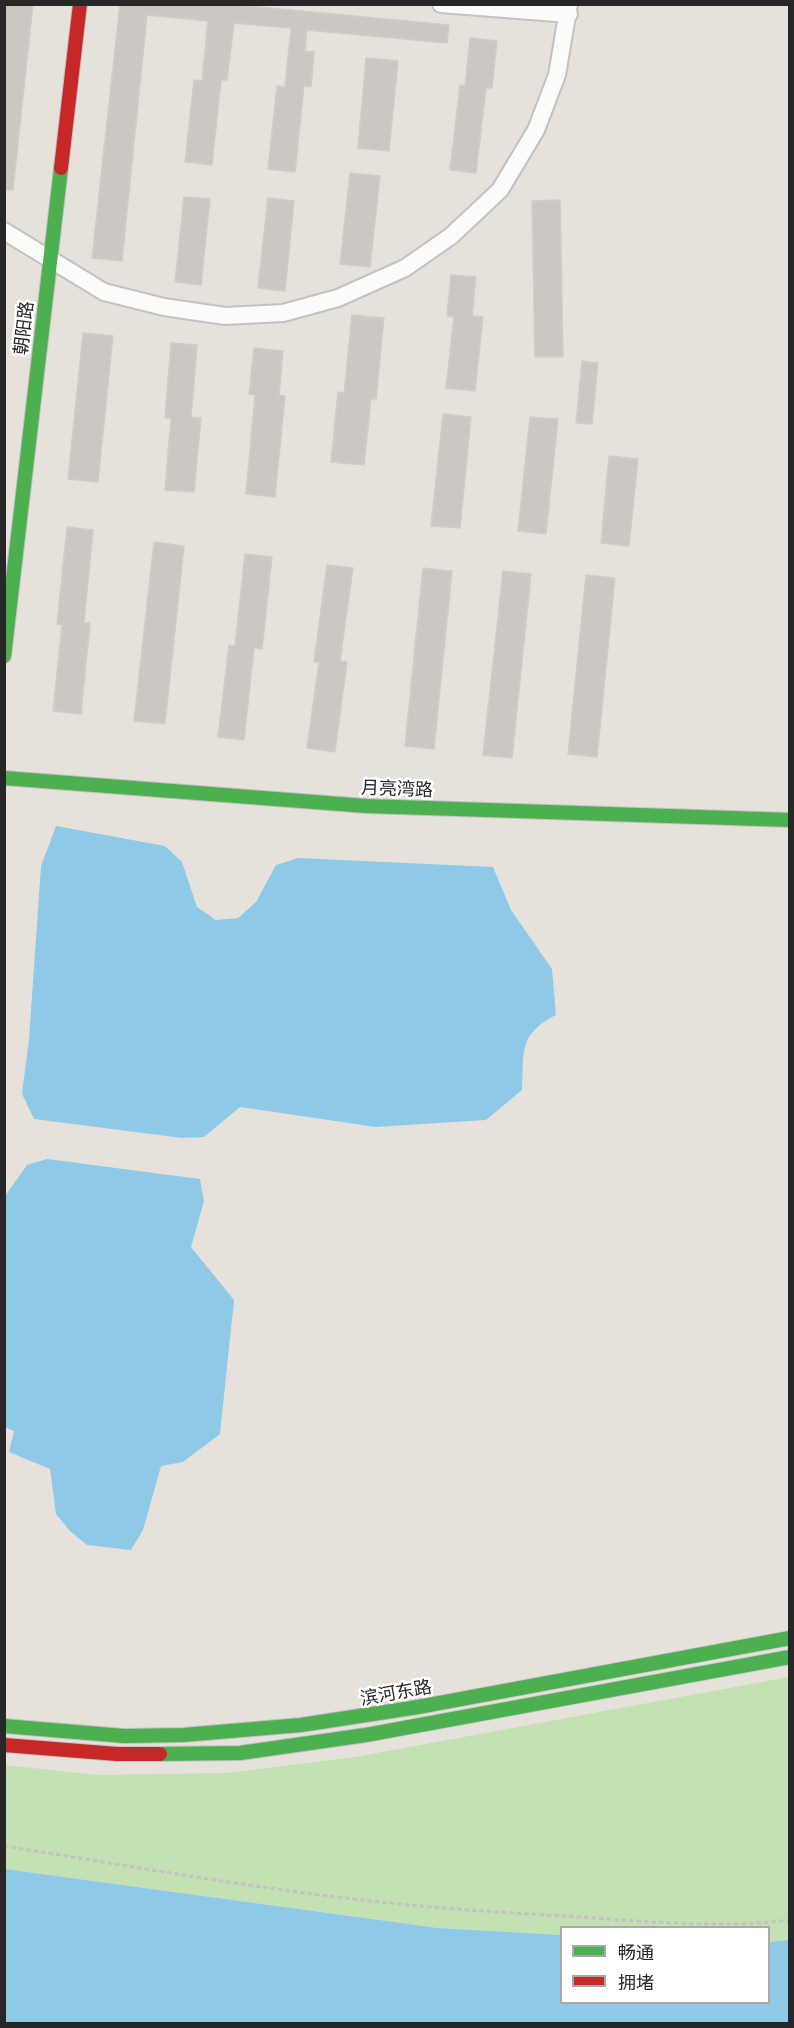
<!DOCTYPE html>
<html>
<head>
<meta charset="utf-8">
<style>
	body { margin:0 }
	#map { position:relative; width:794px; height:2028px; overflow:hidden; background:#e6e2db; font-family:Lato,"Noto Sans SC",sans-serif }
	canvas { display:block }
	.frame { position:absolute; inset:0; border:6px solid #272727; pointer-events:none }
	.legend { position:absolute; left:560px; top:1926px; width:210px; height:78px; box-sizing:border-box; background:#fff; border:2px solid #a9a9a9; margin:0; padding:8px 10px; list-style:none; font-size:18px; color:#272727 }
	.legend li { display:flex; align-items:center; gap:12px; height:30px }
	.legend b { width:30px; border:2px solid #a9a9a9 }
</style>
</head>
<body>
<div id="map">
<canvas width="794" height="2028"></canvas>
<div class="frame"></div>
<ul class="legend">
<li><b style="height:8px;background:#4caf50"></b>畅通</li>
<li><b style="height:8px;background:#c62828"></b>拥堵</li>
</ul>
</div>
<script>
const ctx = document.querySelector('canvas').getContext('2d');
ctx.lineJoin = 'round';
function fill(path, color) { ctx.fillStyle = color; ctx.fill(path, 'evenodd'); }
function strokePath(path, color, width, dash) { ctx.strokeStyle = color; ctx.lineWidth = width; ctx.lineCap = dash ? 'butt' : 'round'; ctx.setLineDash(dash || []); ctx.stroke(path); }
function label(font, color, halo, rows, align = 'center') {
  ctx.font = font + ' Lato,"Noto Sans SC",sans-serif'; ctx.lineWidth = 5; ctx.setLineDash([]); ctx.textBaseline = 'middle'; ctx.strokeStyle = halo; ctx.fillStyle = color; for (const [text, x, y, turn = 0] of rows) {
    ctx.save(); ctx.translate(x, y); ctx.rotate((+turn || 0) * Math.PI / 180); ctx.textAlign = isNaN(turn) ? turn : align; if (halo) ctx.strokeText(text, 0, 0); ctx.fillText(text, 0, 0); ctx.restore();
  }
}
const green = new Path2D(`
	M789,1677V1940L769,1942L768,1928H562L561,1935L438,1928L5,1869V1765L96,1775L226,1773L355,1757Z`);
const water = new Path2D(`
	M56,826L165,846L182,862L197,907L216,920L238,918L256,902L276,865L298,858L493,867L511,910L552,969L556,1015C518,1034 524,1052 522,1090L486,1120L376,1127L240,1107L204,1137L182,1138L34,1119L22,1094L29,1039L41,866Z
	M47,1159L200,1179L204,1201L191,1247L234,1300L220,1434L183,1462L161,1466L143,1530L131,1550L87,1545L70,1531L56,1514L50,1469L9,1452L14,1431L4,1427L5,1196L27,1165Z
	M5,1869L438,1928L561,1935L562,2002H768L769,1942L789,1940V2023H5Z`);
const building = new Path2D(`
	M4,4H33L13,190H4Z
	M120,4H228L449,25L447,43L307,30L305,51L314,52L311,87L304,86L295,172L268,169L277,86L285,87L291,28L234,23L227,80H221L212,165L185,162L194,80L202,81L208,21L147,15L122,261L92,258Z
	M470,38L497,41L492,88H486L476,173L450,170L460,85L465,86Z
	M366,58L398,61L389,151L358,148Z
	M350,173L380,176L370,267L340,264Z
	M184,197L210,199L201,285L175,282Z
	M268,198L294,201L285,291L258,288Z
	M560,200L563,357H535L532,201Z
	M451,275L476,277L472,316L483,317L475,391L446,388L454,317L447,316Z
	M352,315L384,318L376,399H371L364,465L331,462L338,392L344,393Z
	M83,333L113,336L98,482L68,479Z
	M171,343L197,345L191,417L201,418L194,492L165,490L171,418H165Z
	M254,348L283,351L279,395L285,396L275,497L246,494L255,395L249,394Z
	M582,361L598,363L592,424L576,423Z
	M443,414L471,417L460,528L431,526Z
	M530,417L558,419L546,534L518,531Z
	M609,456L638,459L629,546L601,543Z
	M67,527L93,530L84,623H90L81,714L53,711L62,625L57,624Z
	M154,542L184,546L165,724L134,721Z
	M245,554L272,557L262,649L254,648L244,740L218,737L229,645L235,646Z
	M327,565L353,568L340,661L347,662L335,752L307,748L319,662H314Z
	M423,568L452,571L434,749L405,746Z
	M503,571L531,574L512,758L483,755Z
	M586,575L615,578L597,757L568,754Z`);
const path = new Path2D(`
	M4,1846C112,1863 219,1882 328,1896C407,1906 487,1912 567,1916C640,1921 717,1929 790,1920`);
const street = new Path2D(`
	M441,4L569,14
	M4,231L104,292L164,307L225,316L283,313L338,298L405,268L451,236L500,190L536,130L557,75L569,4`);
const fast = new Path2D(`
	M4,656L61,168
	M4,778L366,806L790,820
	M4,1726L124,1736L183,1735L301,1725L418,1707L790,1638
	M160,1754L240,1753L366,1735L790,1657`);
const jam = new Path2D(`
	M61,168L80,4
	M4,1745L117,1754H160`);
const streetNames = [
	["朝阳路",24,328,-83],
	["月亮湾路",397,789,2],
	["滨河东路",396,1693,-10]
];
fill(green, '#c3e1b3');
fill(water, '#8ecae8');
fill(building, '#cbc8c3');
strokePath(building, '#d0cdc8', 1.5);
strokePath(street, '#c3c1c1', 20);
strokePath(fast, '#c3c1c1', 16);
strokePath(jam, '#c3c1c1', 16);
strokePath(path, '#c4c3c2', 3, [4.5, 3]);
strokePath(street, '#fbfbfa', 16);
strokePath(fast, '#4caf50', 14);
strokePath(jam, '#c62828', 14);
label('18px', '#272727', '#fff', streetNames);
</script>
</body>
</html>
